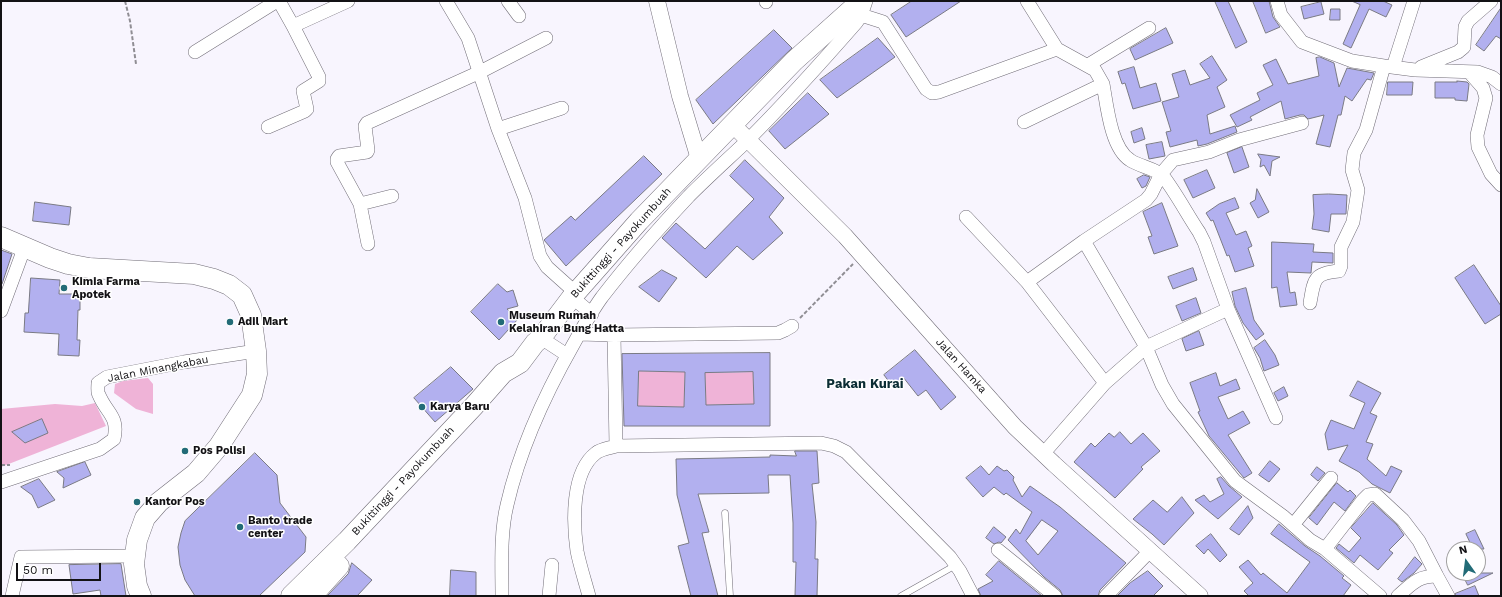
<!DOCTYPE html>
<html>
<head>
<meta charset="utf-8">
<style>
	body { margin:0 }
	#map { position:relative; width:1502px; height:597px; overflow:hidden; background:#f8f5fe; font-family:"Work Sans",sans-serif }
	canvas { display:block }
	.frame { position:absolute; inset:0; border:2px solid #131215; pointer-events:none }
	.north { position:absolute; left:1446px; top:541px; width:40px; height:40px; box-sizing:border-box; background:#fff; border:1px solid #a1a0a1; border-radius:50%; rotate:346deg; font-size:11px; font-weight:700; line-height:16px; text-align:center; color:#131215 }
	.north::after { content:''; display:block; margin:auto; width:14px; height:18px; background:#226b77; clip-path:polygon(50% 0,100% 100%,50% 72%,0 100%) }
	.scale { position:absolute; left:16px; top:563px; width:85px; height:18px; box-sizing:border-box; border:2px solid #131215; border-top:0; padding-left:5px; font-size:12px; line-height:14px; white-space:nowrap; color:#131215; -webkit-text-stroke:3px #fff; paint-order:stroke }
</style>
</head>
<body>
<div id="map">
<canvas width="1502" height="597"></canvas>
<div class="frame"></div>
<div class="north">N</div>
<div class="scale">50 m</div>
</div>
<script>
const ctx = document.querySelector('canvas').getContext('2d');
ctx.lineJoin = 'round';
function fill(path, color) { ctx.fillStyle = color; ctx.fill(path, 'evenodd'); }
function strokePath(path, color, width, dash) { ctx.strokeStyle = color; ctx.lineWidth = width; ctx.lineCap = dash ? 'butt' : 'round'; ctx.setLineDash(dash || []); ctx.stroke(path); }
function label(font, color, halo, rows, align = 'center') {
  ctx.font = font + ' "Work Sans",sans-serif'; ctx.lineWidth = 3; ctx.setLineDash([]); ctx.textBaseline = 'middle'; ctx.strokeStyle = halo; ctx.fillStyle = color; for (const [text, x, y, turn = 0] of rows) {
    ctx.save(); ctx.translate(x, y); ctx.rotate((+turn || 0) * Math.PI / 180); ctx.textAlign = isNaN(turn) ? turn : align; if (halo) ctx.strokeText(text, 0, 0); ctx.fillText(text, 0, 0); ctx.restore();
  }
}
const green = new Path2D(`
	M639,371L685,372L684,407L638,406Z
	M753,372L754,404L706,405L705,373Z
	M148,378L153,384V414L136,409L114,393L115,384L123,381Z
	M95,403L106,426L1,467V409L55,404L82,406Z`);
const building = new Path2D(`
	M912,1H961L906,37L891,15Z
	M1215,1H1228L1247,42L1236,48Z
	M1253,1H1269L1273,17L1280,27L1266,33Z
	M1352,1H1383L1392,5L1386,17L1369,9L1351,48L1343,44L1360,5Z
	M1321,2L1324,14L1304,19L1301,7Z
	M1501,8V39L1496,36L1484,51L1476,45Z
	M1331,9H1340V20H1330Z
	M1166,28L1173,43L1135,60L1130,49Z
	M774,30L792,48L713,124L696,100Z
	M878,38L895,57L837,98L820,80Z
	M1212,56L1227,80L1217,87L1225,107L1207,115L1210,134L1235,126L1237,132L1207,144L1198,146L1197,140L1170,147L1166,132L1171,131L1162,102L1179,97L1172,74L1185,70L1190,85L1210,78L1200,64Z
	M1320,57L1334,63L1339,87L1347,68L1374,73L1371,80L1367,79L1352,101L1345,96L1341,115H1338L1330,147L1316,144L1324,115L1308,119L1304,115H1300L1285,119L1281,101L1250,117L1252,120L1237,127L1230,115L1260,100L1257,93L1273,85L1263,65L1276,59L1288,84L1319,76L1316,58Z
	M1134,67L1140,88L1156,83L1161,101L1133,109L1125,83L1122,84L1118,72Z
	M1457,81L1467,82L1469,84L1467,101L1455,100V98H1435V82H1457Z
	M1388,82H1413L1412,95H1387Z
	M808,93L829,114L785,149L769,131Z
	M1142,128L1145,139L1134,143L1131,132Z
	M1162,142L1165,156L1149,159L1146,145Z
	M1242,147L1249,167L1234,173L1227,153Z
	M1258,154L1280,157L1272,161L1270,176L1264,165L1260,167L1261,160Z
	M644,156L662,174L566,266L544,240L571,216L575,220Z
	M745,160L784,198L769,217L783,233L753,260L737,246L706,278L662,238L676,223L705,249L754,199L730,176Z
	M1207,170L1215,188L1193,198L1184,180Z
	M1144,175L1150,177L1146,186L1142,188L1137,179Z
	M1257,189L1269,212L1258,218L1250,203L1255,200Z
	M1329,194L1347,195L1346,214H1331L1329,232L1312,229L1314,214L1313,195Z
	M1235,198L1239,208L1226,213L1236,235L1246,231L1252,246L1248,248L1254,266L1235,272L1229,255L1227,256L1213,220L1211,221L1206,213L1219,204Z
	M35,202L71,207L69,225L33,221Z
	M1162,203L1178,246L1154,254L1148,237L1152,236L1143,212Z
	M1272,242L1314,244L1313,252L1333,253V263L1312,262L1311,273L1287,272L1290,293L1295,292L1297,305L1280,307L1277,287L1272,288Z
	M1,250L12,254L2,284H1Z
	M1474,265L1501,306V314L1485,324L1455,278Z
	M1193,268L1197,280L1173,289L1168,277Z
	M662,270L677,278L659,302L639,287Z
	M31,278L60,280L59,294H80V310H78L77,340H80L79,356L58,355L59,334L24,332L25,313H28Z
	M498,284L507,292L513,290L518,306L507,309L518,319L499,340L471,312Z
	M1246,288L1254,320L1264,334L1256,340L1243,323L1235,306L1232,292Z
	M1196,298L1201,313L1182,321L1176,306Z
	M1199,331L1204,345L1186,351L1182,339Z
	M1265,340L1275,355L1279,365L1264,371L1260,358L1254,348Z
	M915,350L956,397L941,410L926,390L918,396L903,377L893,387L884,375Z
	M770,353V426H624L622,354ZM639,371L685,372L684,407L638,406ZM753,372L754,404L706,405L705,373Z
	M451,367L473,389L435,422L414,398Z
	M1216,373L1220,386L1236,379L1240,389L1218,397L1228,419L1243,411L1250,423L1228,435L1252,473L1244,478L1209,436L1198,412L1200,411L1190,383Z
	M1358,381L1381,393L1370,413L1377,416L1366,442L1373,444L1367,459L1386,476L1391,466L1402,471L1390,493L1372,484L1359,472L1339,461L1348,445L1328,450L1325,434L1331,420L1354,429L1365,403L1350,396Z
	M1284,387L1288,396L1278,401L1274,393Z
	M42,419L48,433L25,443L12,432Z
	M1120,432L1131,444L1143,433L1160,451L1141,467L1143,469L1115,498L1074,462L1091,443L1095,447L1109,433L1114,437Z
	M795,451H817L819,483L812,484L816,522L815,559H818L817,596H795L796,562H793V523L790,475H768L769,493L698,494L709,532L702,533L718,596H691L678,546L689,543L677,495L676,459L770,457V455L796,456Z
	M255,453L277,475L280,503L306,537L305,552L259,596H195L185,580L180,565L178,547L181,533L185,521Z
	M1270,461L1280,469L1269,482L1259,475Z
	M85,462L91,475L63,488L64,478L57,472Z
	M981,466L989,475L997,466L1004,471L1007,470L1014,477L1013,480L1022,497L1030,486L1060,507L1126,563L1100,590L1098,596H1063L1060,590L1044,577L1008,540L1016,529L1020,534L1032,512L1006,493L1004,495L994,487L983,497L966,478ZM1042,520L1058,531L1038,555L1026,541Z
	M1317,467L1325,473L1318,481L1311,475Z
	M1221,477L1229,486L1242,497L1218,519L1195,500L1204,495L1210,502L1224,494L1217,479Z
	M39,479L55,500L38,508L32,495L21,487Z
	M1337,483L1348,492L1350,490L1356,496L1345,511L1334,502L1317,525L1309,518Z
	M1182,497L1194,513L1164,545L1152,534L1133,519L1153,500L1167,512Z
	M1373,503L1397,525L1404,535L1389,550L1393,553L1378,570L1360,555L1354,563L1336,548L1339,544L1349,552L1361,538L1351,528Z
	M1248,506L1253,518L1239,535L1230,529Z
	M1279,524L1305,546L1320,556L1344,576L1342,578L1351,585L1343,596H1249L1244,591L1253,583L1239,567L1248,560L1261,575L1263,573L1287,593L1310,562L1271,534Z
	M994,527L1006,537L1001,543L999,542L994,544L986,538Z
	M1475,530L1484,549H1473L1466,534Z
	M1211,534L1227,555L1220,562L1208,549L1204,554L1196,546Z
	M1415,557L1422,564L1414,573L1402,582L1398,579Z
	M999,561L1042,596H981L978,589L993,581L986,575Z
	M352,563L372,580L357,596H327L348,574Z
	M121,564L126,596H101L100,590L73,594L69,565Z
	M451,570L476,572V596H450Z
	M1148,571L1163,586L1153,596H1117L1130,583Z
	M1462,573H1493L1468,585Z
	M1475,586L1479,596H1456L1455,594Z`);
const path = new Path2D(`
	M125,1L130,21L136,64
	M800,318L853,264
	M1,465H10`);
const service = new Path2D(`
	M725,513L730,596
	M901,596L956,565`);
const minor = new Path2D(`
	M279,1L293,26L348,1
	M446,1L468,38L498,129L525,198L540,256L547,267L576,293
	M508,1L519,16
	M766,1V2
	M1027,1L1057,49L1095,70L1103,84C1107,106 1111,148 1130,160C1138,166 1157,169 1163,176C1176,193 1187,214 1199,232L1204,242L1228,309L1276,418
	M1277,1L1281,15L1302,42L1352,61L1384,66L1415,70L1478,72L1492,77L1501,84
	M861,15L883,22L926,89L932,93L939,92L1057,49
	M195,52L277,1
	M1088,65L1149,28
	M1393,67L1414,1
	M1421,67L1458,52L1464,47L1465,27L1468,21L1491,1
	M1469,72L1483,88L1486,98L1477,135L1478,147L1491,174L1501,185
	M1024,122L1103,84
	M268,127L305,111L307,109L303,91L319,81V77L293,26
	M498,129L562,108
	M360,204L392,196
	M966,217L1027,282L1105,383
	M1084,241L1146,347L1162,385L1173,404L1235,481L1284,517L1310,540L1325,549L1363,500L1368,495L1375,494L1403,520L1419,541L1437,576L1448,596
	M368,244L360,204L337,162V159L339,156L367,152L368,150L365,126L367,123L480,72L546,38
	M1027,282L1084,241L1146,200L1151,194L1161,174L1173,160L1209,152L1239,140L1302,123
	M572,297L592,314
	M1310,303C1314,279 1314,273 1339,271L1341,266V247L1353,222L1358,190L1352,170L1354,153L1366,130L1384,66
	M1,311L25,246
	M579,334L614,335L778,333L785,330L792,326
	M614,335L616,446
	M541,338L567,355
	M1043,454L1105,383L1146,347L1228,309
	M1,482L100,449L114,439C119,416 107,414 99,395C97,392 98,387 98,383L107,377L184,362L256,351
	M1293,525L1331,478
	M1325,549L1380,596
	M998,550L1055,596
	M12,596L21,557L135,556
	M502,596C502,566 500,534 507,505C520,448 544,396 573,345C582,329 591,312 602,297C629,262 659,228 689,196C708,177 728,159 747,141C785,103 821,63 856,23L861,16L866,1
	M549,596L552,565
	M589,596C585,581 580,566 577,551C573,523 571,472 596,453C601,449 610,448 616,446L821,443L834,446L846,452L950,557L960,571L973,596
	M1106,596L1150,551
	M1398,596C1412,584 1417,576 1437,576`);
const tertiary = new Path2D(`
	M657,1L680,96L699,159
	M732,124L845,236L1015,427L1054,464L1200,596`);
const primary = new Path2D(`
	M1,237L50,258L68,264L89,268L194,274L214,279L229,285L242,295L251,315L256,351L257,374L252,395L219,446L196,473L159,502L145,518L137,540L134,564L137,586L141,596
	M291,596L347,541L474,406L503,373L520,363L535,343L541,338L572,297L639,221L794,61L861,1
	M312,596L339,566`);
const markers = [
	[64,288,4,"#226b77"],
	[230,322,4,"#226b77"],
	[501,322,4,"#226b77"],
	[422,407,4,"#226b77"],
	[185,451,4,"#226b77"],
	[137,502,4,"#226b77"],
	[240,527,4,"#226b77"]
];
const streetNames = [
	["Bukittinggi - Payokumbuah",621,243,-48],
	["Jalan Hamka",961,366,48],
	["Jalan Minangkabau",158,369,-11],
	["Bukittinggi - Payokumbuah",403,481,-47]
];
const poiNames = [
	["Kimia Farma",72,282],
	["Apotek",72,295],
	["Museum Rumah",509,316],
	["Kelahiran Bung Hatta",509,329],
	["Adil Mart",238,322],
	["Karya Baru",430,407],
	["Pos Polisi",193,451],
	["Kantor Pos",145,502],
	["Banto trade",248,521],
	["center",248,534]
];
const quarterNames = [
	["Pakan Kurai",865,384]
];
fill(green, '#efb3d7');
fill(building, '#b2b0ef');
strokePath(building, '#7a7a84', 1);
strokePath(service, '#716d77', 7);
strokePath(minor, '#716d77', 14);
strokePath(tertiary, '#716d77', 17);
strokePath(primary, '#716d77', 21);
strokePath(path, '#908e94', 2, [4, 2]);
strokePath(service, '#fff', 6);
strokePath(minor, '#fff', 13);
strokePath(tertiary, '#fff', 16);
strokePath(primary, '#fff', 20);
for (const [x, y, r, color] of markers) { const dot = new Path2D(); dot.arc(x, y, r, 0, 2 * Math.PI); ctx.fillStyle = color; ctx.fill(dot); strokePath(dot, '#fff', 1.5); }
label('11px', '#131215', '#fff', streetNames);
label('bold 11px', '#131215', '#fff', poiNames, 'left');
label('bold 13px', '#0c2e34', '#fff', quarterNames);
</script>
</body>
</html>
